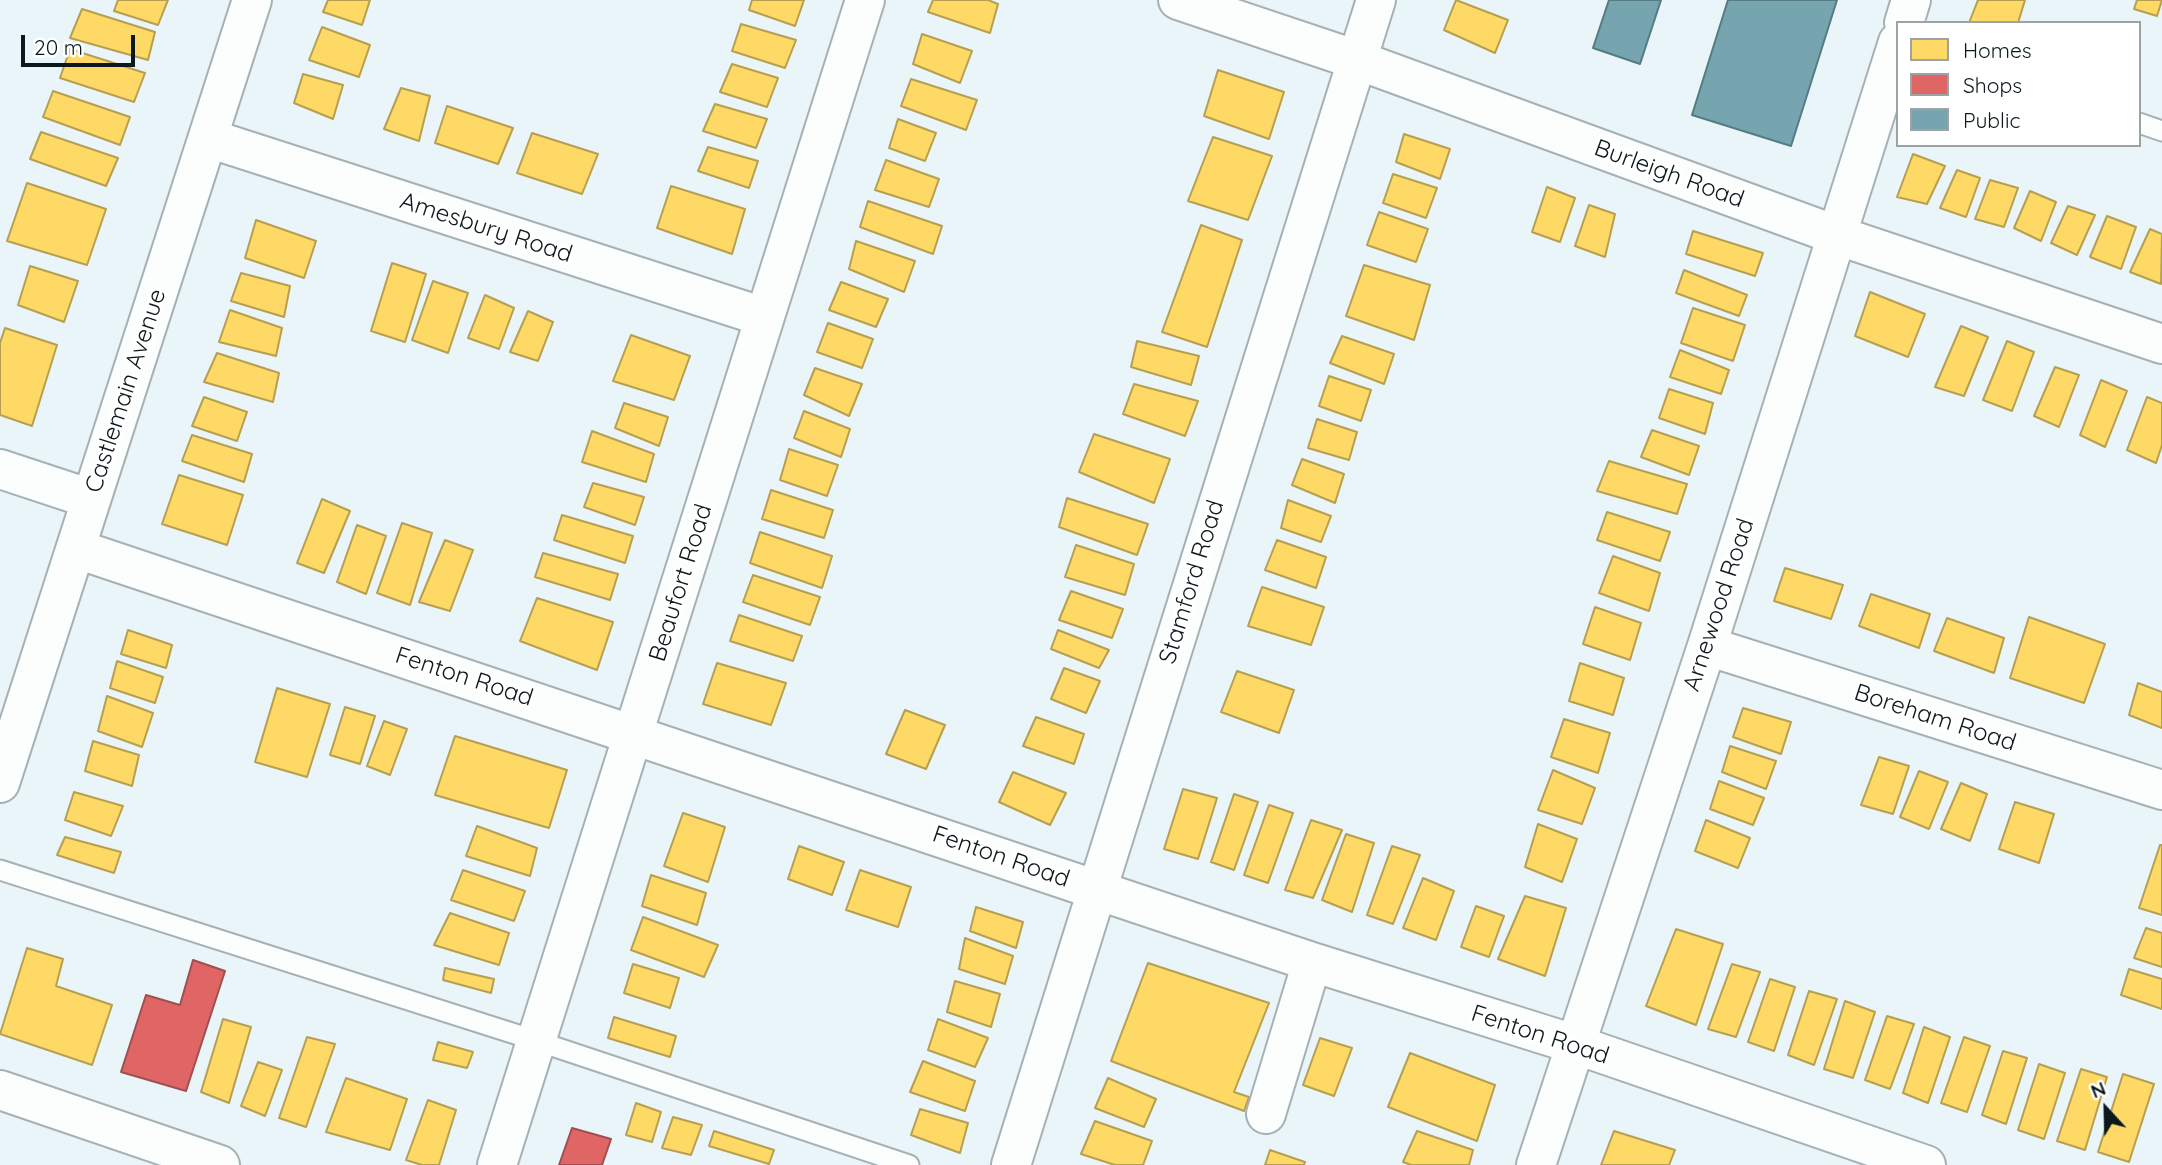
<!DOCTYPE html>
<html>
<head>
<meta charset="utf-8">
<style>
	body { margin:0 }
	#map { position:relative; width:2162px; height:1165px; overflow:hidden; background:#e9f5f8; font-family:Quicksand,sans-serif }
	canvas { display:block }
	.legend { position:absolute; left:1896px; top:21px; width:245px; height:126px; box-sizing:border-box; background:#fff; border:2px solid #9da3a4; margin:0; padding:9px 12px; list-style:none; font-size:21px; color:#0b191c }
	.legend li { display:flex; align-items:center; gap:14px; height:35px }
	.legend b { width:35px; border:2px solid #9da3a4 }
	.north { position:absolute; left:2071px; top:1074px; width:70px; height:70px; -webkit-text-stroke:5px #fff; paint-order:stroke; rotate:338deg; font-size:19px; font-weight:700; line-height:28px; text-align:center; color:#0b191c }
	.north::after { content:''; display:block; margin:auto; width:24px; height:32px; background:#0b191c; clip-path:polygon(50% 0,100% 100%,50% 72%,0 100%) }
	.scale { position:absolute; left:21px; top:35px; width:114px; height:32px; box-sizing:border-box; border:4px solid #0b191c; border-top:0; padding-left:9px; font-size:21px; line-height:24px; white-space:nowrap; color:#0b191c; -webkit-text-stroke:5px #fff; paint-order:stroke }
</style>
</head>
<body>
<div id="map">
<canvas width="2162" height="1165"></canvas>
<ul class="legend">
<li><b style="height:19px;background:#ffd966"></b>Homes</li>
<li><b style="height:19px;background:#e06666"></b>Shops</li>
<li><b style="height:19px;background:#76a5af"></b>Public</li>
</ul>
<div class="north">N</div>
<div class="scale">20 m</div>
</div>
<script>
const ctx = document.querySelector('canvas').getContext('2d');
ctx.lineJoin = 'round';
function fill(path, color) { ctx.fillStyle = color; ctx.fill(path, 'evenodd'); }
function strokePath(path, color, width, dash) { ctx.strokeStyle = color; ctx.lineWidth = width; ctx.lineCap = dash ? 'butt' : 'round'; ctx.setLineDash(dash || []); ctx.stroke(path); }
function label(font, color, halo, rows, align = 'center') {
  ctx.font = font + ' Quicksand,sans-serif'; ctx.lineWidth = 7; ctx.setLineDash([]); ctx.textBaseline = 'middle'; ctx.strokeStyle = halo; ctx.fillStyle = color; for (const [text, x, y, turn = 0] of rows) {
    ctx.save(); ctx.translate(x, y); ctx.rotate((+turn || 0) * Math.PI / 180); ctx.textAlign = isNaN(turn) ? turn : align; if (halo) ctx.strokeText(text, 0, 0); ctx.fillText(text, 0, 0); ctx.restore();
  }
}
const homes = new Path2D(`
	M118,0H168L158,25L114,11Z
	M328,0H370L362,25L323,12Z
	M752,0H804L795,26L749,10Z
	M933,0H988L998,4L990,33L928,12Z
	M1456,0L1508,20L1495,53L1444,30Z
	M1978,0H2025L2018,23H1969Z
	M2137,0H2162L2157,16L2134,9Z
	M82,9L155,32L148,60L70,38Z
	M741,24L796,40L785,68L732,51Z
	M322,27L370,45L359,77L309,60Z
	M922,34L972,51L960,83L913,64Z
	M70,49L145,73L134,102L60,78Z
	M732,64L778,78L767,107L720,92Z
	M1218,70L1284,92L1269,139L1204,116Z
	M303,74L343,85L333,119L294,103Z
	M911,79L977,100L966,130L901,106Z
	M401,88L430,96L419,141L384,129Z
	M53,91L130,117L120,145L43,117Z
	M715,104L767,119L756,148L703,131Z
	M447,106L513,128L498,164L435,143Z
	M898,119L936,133L925,161L889,148Z
	M41,132L118,158L106,186L30,159Z
	M532,133L598,154L582,194L517,173Z
	M1404,134L1450,149L1440,179L1396,162Z
	M1213,137L1272,156L1248,220L1188,201Z
	M708,147L758,161L749,188L698,171Z
	M1913,154L1945,166L1927,204L1897,197Z
	M886,160L939,179L929,207L875,190Z
	M1957,170L1980,178L1966,217L1940,208Z
	M1393,174L1437,188L1426,218L1383,203Z
	M1990,180L2018,188L2004,227L1975,219Z
	M27,183L106,209L87,265L7,241Z
	M671,186L745,209L732,254L657,228Z
	M1547,187L1575,198L1560,242L1532,232Z
	M2030,191L2056,202L2041,241L2014,228Z
	M868,201L942,226L933,254L860,227Z
	M1589,205L1615,214L1605,257L1575,246Z
	M2068,206L2095,215L2077,255L2051,243Z
	M1379,212L1428,229L1416,262L1367,245Z
	M2107,216L2136,227L2121,269L2090,257Z
	M256,220L316,241L304,278L245,258Z
	M1201,225L1242,240L1207,347L1162,332Z
	M2150,229L2162,234L2161,284L2130,272Z
	M1693,231L1763,253L1755,276L1686,254Z
	M856,241L915,261L904,292L849,269Z
	M392,263L426,274L405,342L371,331Z
	M1364,265L1430,285L1414,340L1346,316Z
	M30,266L78,281L64,322L18,305Z
	M1684,270L1747,295L1739,316L1676,293Z
	M241,273L290,286L284,317L231,301Z
	M433,281L468,293L448,353L412,340Z
	M841,282L888,299L876,327L829,310Z
	M1870,292L1925,314L1908,357L1855,336Z
	M485,295L514,308L499,349L468,338Z
	M1693,308L1745,325L1733,361L1681,343Z
	M230,310L282,328L276,356L219,342Z
	M528,311L553,322L538,361L510,352Z
	M828,323L873,339L862,368L817,352Z
	M1961,326L1988,337L1964,396L1935,387Z
	M5,328L57,345L32,426L0,415V343Z
	M631,335L690,356L674,400L613,381Z
	M1342,336L1394,354L1384,384L1330,363Z
	M1137,341L1199,356L1191,385L1131,367Z
	M2007,341L2034,352L2012,411L1983,400Z
	M1680,350L1729,370L1721,394L1670,377Z
	M217,353L279,373L273,402L204,382Z
	M2055,367L2079,375L2059,427L2034,416Z
	M815,368L862,384L849,416L804,395Z
	M1329,376L1371,390L1361,421L1319,406Z
	M2101,380L2127,391L2105,447L2080,435Z
	M1134,384L1198,401L1185,436L1123,414Z
	M1669,389L1713,403L1705,434L1659,418Z
	M204,397L247,412L237,441L192,426Z
	M2147,397L2162,403V445L2156,463L2127,450Z
	M624,403L668,417L659,446L615,428Z
	M804,411L850,429L841,457L794,438Z
	M1317,419L1357,432L1349,460L1308,448Z
	M1652,430L1699,446L1689,475L1641,457Z
	M592,431L654,454L646,482L582,462Z
	M1094,434L1170,459L1154,503L1079,472Z
	M192,435L252,454L244,482L182,461Z
	M789,449L838,465L827,496L780,480Z
	M1302,459L1344,474L1335,503L1292,485Z
	M1609,461L1687,484L1677,514L1597,491Z
	M179,475L243,495L227,545L162,524Z
	M593,483L644,497L635,525L584,507Z
	M771,490L833,510L824,538L762,519Z
	M1067,498L1148,524L1137,555L1059,527Z
	M322,499L350,511L324,573L297,563Z
	M1288,500L1331,516L1321,542L1281,528Z
	M1607,512L1670,532L1660,561L1597,540Z
	M562,515L633,536L625,563L554,540Z
	M402,523L432,533L410,605L377,593Z
	M357,525L386,536L366,594L337,582Z
	M760,532L832,556L822,588L750,563Z
	M445,540L473,550L450,611L419,602Z
	M1277,540L1326,557L1316,588L1265,570Z
	M1076,545L1134,564L1125,595L1065,577Z
	M543,553L618,574L610,600L535,577Z
	M1613,556L1660,573L1649,611L1599,593Z
	M1785,568L1843,585L1831,619L1774,601Z
	M753,575L820,597L810,625L743,602Z
	M1262,587L1324,607L1311,645L1248,626Z
	M1071,591L1123,609L1112,638L1059,620Z
	M1871,594L1930,614L1919,648L1859,626Z
	M537,598L613,622L597,670L520,641Z
	M1595,607L1641,623L1630,660L1583,644Z
	M739,615L802,636L793,661L730,641Z
	M2029,617L2105,644L2084,703L2010,678Z
	M1947,618L2004,638L1994,673L1934,651Z
	M128,630L172,645L166,668L121,654Z
	M1058,630L1109,650L1099,668L1051,649Z
	M117,661L163,677L155,703L110,688Z
	M717,663L786,683L771,725L703,704Z
	M1580,663L1624,678L1613,715L1569,701Z
	M1064,668L1100,681L1086,713L1051,699Z
	M1237,671L1294,690L1279,733L1221,712Z
	M2138,683L2162,692V728L2129,715Z
	M277,688L330,704L307,777L255,762Z
	M107,696L153,713L142,747L98,731Z
	M345,707L375,716L360,764L330,755Z
	M1743,708L1791,722L1781,754L1733,737Z
	M905,710L945,725L926,769L886,754Z
	M1036,717L1084,734L1074,764L1023,746Z
	M1564,719L1610,733L1598,773L1551,757Z
	M384,721L407,729L390,775L367,766Z
	M455,736L567,770L549,828L435,795Z
	M93,741L139,755L132,786L85,771Z
	M1730,746L1776,761L1766,789L1722,772Z
	M1879,757L1909,766L1893,814L1861,805Z
	M1553,770L1595,788L1582,824L1538,810Z
	M1919,771L1948,782L1929,829L1900,817Z
	M1013,772L1066,793L1050,825L999,802Z
	M1719,781L1764,798L1753,825L1710,809Z
	M1961,783L1987,794L1970,841L1941,829Z
	M1183,789L1217,798L1198,859L1164,849Z
	M74,792L123,806L111,836L65,820Z
	M1234,794L1258,802L1234,870L1211,862Z
	M2015,802L2054,814L2039,863L1999,849Z
	M1269,805L1293,813L1268,883L1244,875Z
	M683,813L725,827L708,882L664,866Z
	M1311,820L1342,830L1313,898L1285,890Z
	M1706,820L1750,838L1738,868L1695,851Z
	M1538,824L1577,839L1562,882L1525,867Z
	M477,826L537,848L530,876L466,856Z
	M1346,834L1374,843L1352,912L1322,900Z
	M65,837L121,852L114,873L57,855Z
	M2160,845H2162V915L2139,908Z
	M799,846L844,862L832,895L788,879Z
	M1392,846L1420,855L1393,924L1367,915Z
	M463,870L525,891L514,921L451,900Z
	M860,870L911,887L898,927L846,910Z
	M651,875L706,893L697,925L642,906Z
	M1423,878L1454,891L1436,940L1403,928Z
	M1525,896L1566,908L1545,976L1498,959Z
	M1476,906L1504,916L1489,957L1461,947Z
	M976,907L1023,922L1016,948L970,931Z
	M450,913L509,933L499,965L434,945Z
	M643,917L718,945L704,977L631,950Z
	M2146,928L2162,933V967L2134,958Z
	M1676,929L1723,944L1696,1025L1646,1006Z
	M965,938L1013,956L1005,984L959,969Z
	M27,948L63,959L56,986L112,1005L92,1065L0,1034Z
	M1148,963L1269,1003L1234,1092L1249,1097L1244,1111L1111,1061Z
	M633,964L679,978L670,1008L624,993Z
	M1732,964L1760,972L1736,1037L1708,1029Z
	M445,968L494,979L491,993L443,980Z
	M2129,969L2162,979V1009L2121,995Z
	M1770,979L1795,987L1774,1051L1748,1042Z
	M955,981L1000,994L991,1027L947,1012Z
	M1809,991L1837,999L1814,1065L1788,1055Z
	M1845,1001L1875,1012L1853,1078L1824,1069Z
	M1887,1016L1914,1024L1890,1089L1865,1080Z
	M614,1017L676,1036L670,1057L608,1038Z
	M223,1019L251,1027L229,1103L201,1092Z
	M938,1019L988,1038L975,1067L928,1050Z
	M1924,1027L1950,1037L1928,1103L1903,1093Z
	M307,1037L335,1044L306,1127L279,1118Z
	M1964,1037L1990,1046L1967,1112L1941,1103Z
	M1320,1038L1352,1048L1334,1096L1303,1085Z
	M438,1042L473,1052L467,1068L433,1060Z
	M2003,1051L2027,1058L2006,1124L1982,1115Z
	M1410,1053L1495,1085L1477,1141L1388,1107Z
	M923,1061L975,1081L965,1111L910,1092Z
	M258,1062L282,1070L265,1116L241,1106Z
	M2039,1064L2065,1073L2044,1139L2018,1130Z
	M2081,1069L2107,1077L2085,1150L2057,1141Z
	M2123,1074L2154,1084L2129,1162L2098,1152Z
	M346,1078L407,1099L390,1150L326,1132Z
	M1108,1078L1156,1099L1144,1127L1095,1108Z
	M428,1100L456,1110L439,1165H422L406,1160Z
	M636,1103L661,1112L652,1142L626,1135Z
	M920,1109L968,1123L960,1153L911,1135Z
	M673,1117L702,1125L691,1155L662,1148Z
	M1095,1121L1152,1141L1143,1165H1115L1081,1154Z
	M714,1131L774,1150L769,1164L709,1146Z
	M1417,1131L1473,1150L1469,1165H1411L1403,1162Z
	M1614,1131L1675,1150L1669,1165H1601Z
	M1270,1150L1305,1162L1304,1165H1265Z`);
const shops = new Path2D(`
	M193,960L225,971L186,1091L121,1072L146,995L180,1005Z
	M572,1128L611,1139L602,1165H559Z`);
const public = new Path2D(`
	M1609,0H1661L1640,64L1593,48Z
	M1728,0H1837L1791,146L1692,115Z`);
const lane = new Path2D(`
	M2139,123L2162,131
	M0,870L534,1040L909,1165`);
const street = new Path2D(`
	M1178,0L1357,60L1836,235L2162,344
	M1904,23L1911,0
	M208,138L764,317
	M0,469L91,499
	M77,549L1312,962L1574,1044L1926,1165
	M1707,646L2162,790
	M0,783L252,0
	M0,1090L220,1165
	M1266,1114L1312,962
	M1011,1165L1376,0
	M1536,1165L1707,646L1898,42`);
const secondary = new Path2D(`
	M497,1165L865,0`);
const streetNames = [
	["Burleigh Road",1669,174,20],
	["Amesbury Road",486,228,18],
	["Castlemain Avenue",126,391,-72],
	["Stamford Road",1192,582,-73],
	["Beaufort Road",681,583,-73],
	["Arnewood Road",1719,605,-72],
	["Fenton Road",464,677,18],
	["Boreham Road",1935,718,18],
	["Fenton Road",1001,857,19],
	["Fenton Road",1540,1035,18]
];
fill(homes, '#ffd966');
strokePath(homes, '#b69f50', 2);
fill(shops, '#e06666');
strokePath(shops, '#a04f50', 2);
fill(public, '#76a5af');
strokePath(public, '#567b83', 2);
strokePath(lane, '#a5b1b4', 23);
strokePath(street, '#a5b1b4', 42);
strokePath(secondary, '#a5b1b4', 42);
strokePath(lane, '#fcfefe', 19);
strokePath(street, '#fcfefe', 38);
strokePath(secondary, '#fcfefe', 38);
label('24px', '#0b191c', '#fff', streetNames);
</script>
</body>
</html>
